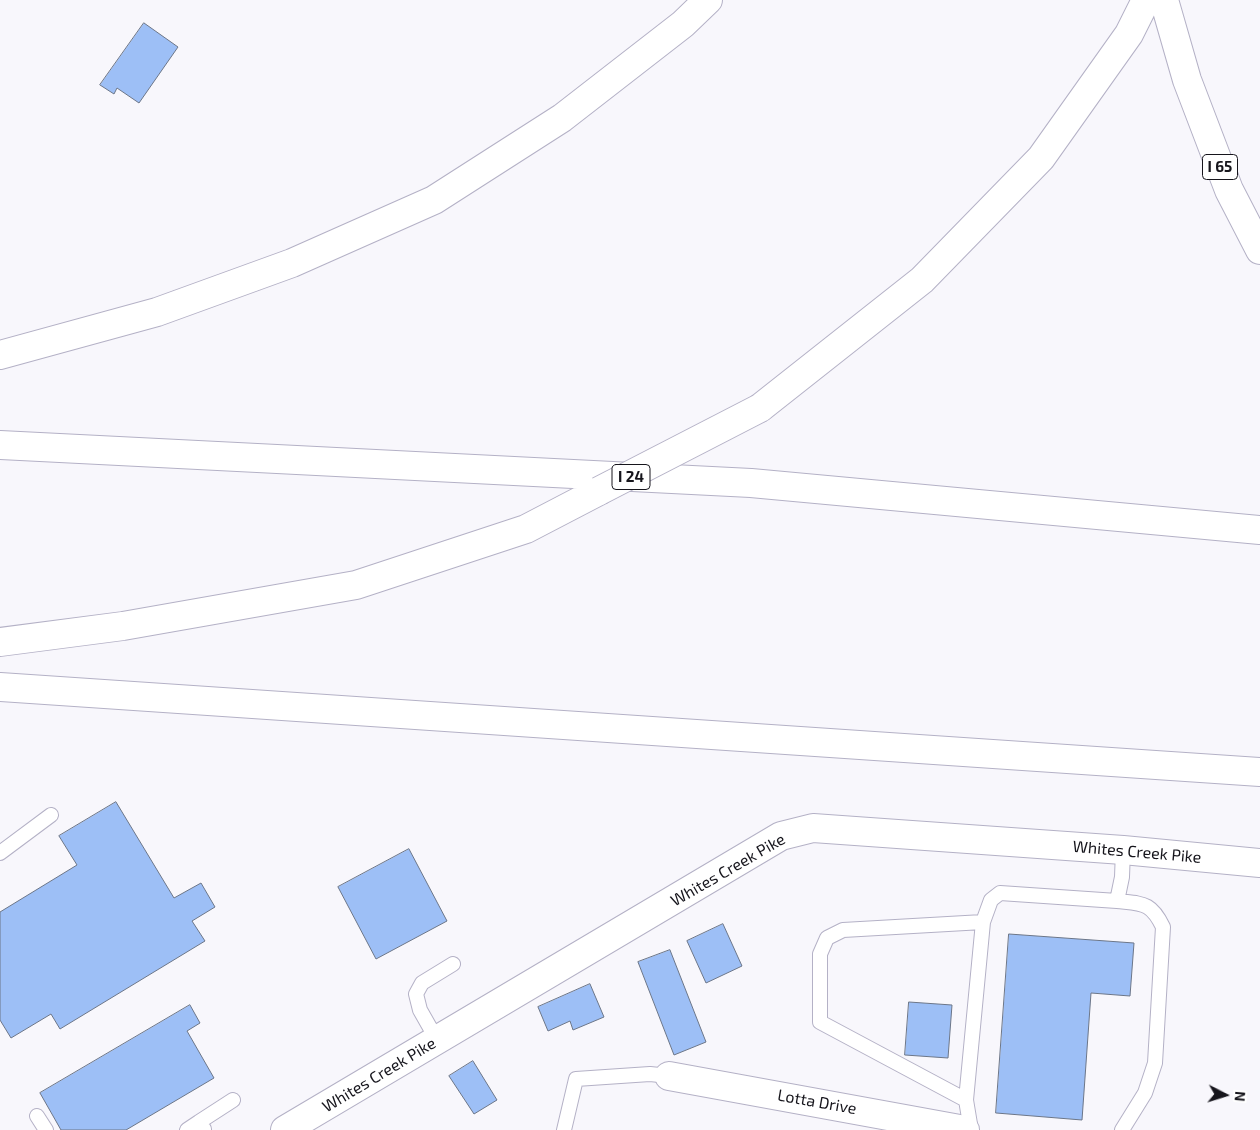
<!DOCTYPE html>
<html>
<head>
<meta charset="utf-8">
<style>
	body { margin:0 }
	#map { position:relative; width:1260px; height:1130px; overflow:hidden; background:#f8f7fc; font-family:"Exo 2",sans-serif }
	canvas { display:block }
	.north { position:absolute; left:1200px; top:1070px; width:50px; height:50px; -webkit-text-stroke:4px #fff; paint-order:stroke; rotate:95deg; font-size:14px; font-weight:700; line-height:20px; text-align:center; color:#16151c }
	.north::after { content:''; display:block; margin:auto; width:18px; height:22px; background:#16151c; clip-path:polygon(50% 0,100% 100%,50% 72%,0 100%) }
</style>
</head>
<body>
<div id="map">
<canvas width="1260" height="1130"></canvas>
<div class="north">N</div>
</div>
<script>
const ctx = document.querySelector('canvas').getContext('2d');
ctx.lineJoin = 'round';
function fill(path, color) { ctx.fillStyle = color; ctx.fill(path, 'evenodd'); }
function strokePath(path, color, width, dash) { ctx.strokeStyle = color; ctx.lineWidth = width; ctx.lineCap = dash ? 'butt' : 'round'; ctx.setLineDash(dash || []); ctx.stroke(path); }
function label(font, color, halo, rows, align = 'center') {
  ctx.font = font + ' "Exo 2",sans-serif'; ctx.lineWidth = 5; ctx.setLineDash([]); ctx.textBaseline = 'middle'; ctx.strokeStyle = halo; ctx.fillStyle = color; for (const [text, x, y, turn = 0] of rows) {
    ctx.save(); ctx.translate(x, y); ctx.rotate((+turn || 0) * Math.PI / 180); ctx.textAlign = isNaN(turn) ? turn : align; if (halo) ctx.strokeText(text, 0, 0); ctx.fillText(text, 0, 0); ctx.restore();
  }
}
const building = new Path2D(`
	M144,23L178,47L139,103L117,88L114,94L100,85Z
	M116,802L174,898L201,883L215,907L192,921L205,941L60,1029L51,1014L11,1038L0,1020V912L77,865L59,836Z
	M409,849L447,921L376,959L338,887Z
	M723,924L742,966L706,983L687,941Z
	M1009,934L1134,943L1130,996L1091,993L1082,1120L996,1113Z
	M670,950L706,1042L674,1055L638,962Z
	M590,984L604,1017L573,1030L570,1021L548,1031L538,1007Z
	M909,1002L952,1005L948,1058L905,1055Z
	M190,1005L200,1023L187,1031L214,1078L126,1130H61L40,1093Z
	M473,1061L497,1100L474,1114L449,1076Z`);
const lane = new Path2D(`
	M0,853L51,815
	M1117,901C1143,904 1151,902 1163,927L1155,1063L1145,1093L1122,1130
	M437,1040L420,1010L416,994L422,983L453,964
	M966,1100L983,922
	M37,1116L46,1130
	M199,1122L233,1100
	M187,1130L199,1122L204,1129
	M564,1130L576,1079L650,1074L669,1076
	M971,1130L966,1100L820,1022V954L827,938L843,930L983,922L991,900L1000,893L1117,901L1122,877L1123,850`);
const street = new Path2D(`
	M669,1076L965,1130`);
const secondary = new Path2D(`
	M285,1130L781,836L813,828L1123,850L1260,863`);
const highway = new Path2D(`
	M1164,0L1187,80L1229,190L1260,250
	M0,355L157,312L292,263L434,200L562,118L683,24L708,0
	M760,408L922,280L1041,158L1129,34L1146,0
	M0,445L751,483L1260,530
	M0,642L123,626L356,585L526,529L599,491
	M0,687L1260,772`);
const highwayBridge = new Path2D(`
	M599,491L760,408`);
const shields = [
	[1220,167,35],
	[631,477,38]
];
const shieldNames = [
	["I 65",1220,167],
	["I 24",631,477]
];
const streetNames = [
	["Whites Creek Pike",1137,852,5],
	["Whites Creek Pike",728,870,-30],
	["Whites Creek Pike",379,1075,-31],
	["Lotta Drive",817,1102,10]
];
fill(building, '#9dbff6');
strokePath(building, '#6c7688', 1);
strokePath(lane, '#b4b1c6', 16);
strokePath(street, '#b4b1c6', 30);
strokePath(secondary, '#b4b1c6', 30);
strokePath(highway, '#b4b1c6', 30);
strokePath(lane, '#fff', 14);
strokePath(street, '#fff', 28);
strokePath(secondary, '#fff', 28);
strokePath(highway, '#fff', 28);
strokePath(highwayBridge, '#b4b1c6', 30, []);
strokePath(highwayBridge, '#fff', 28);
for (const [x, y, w] of shields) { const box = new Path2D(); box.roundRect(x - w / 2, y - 12.5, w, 25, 4); ctx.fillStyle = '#fff'; ctx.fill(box); strokePath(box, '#16151c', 1); }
label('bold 15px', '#16151c', null, shieldNames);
label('16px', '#16151c', '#fff', streetNames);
</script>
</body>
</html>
